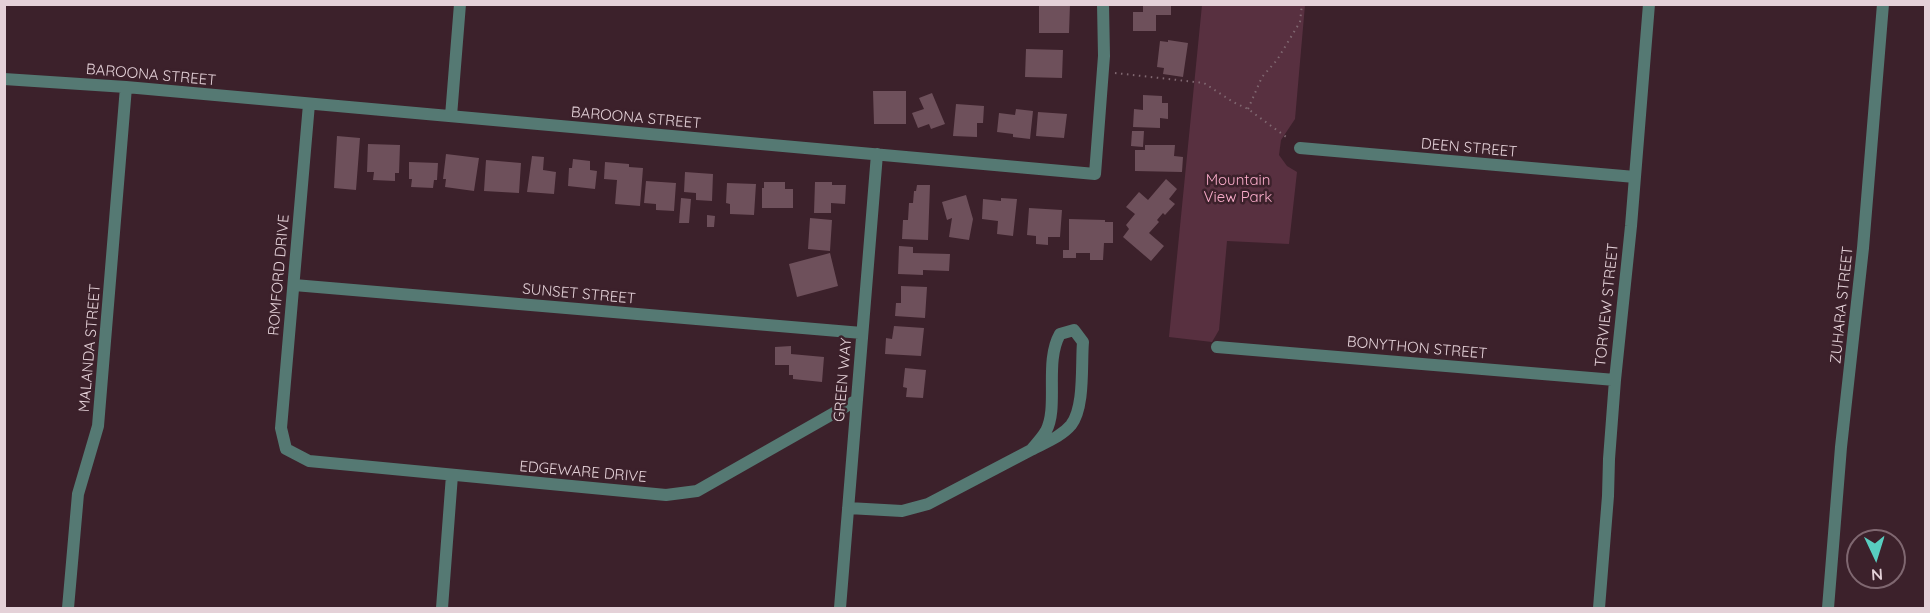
<!DOCTYPE html>
<html>
<head>
<meta charset="utf-8">
<style>
	body { margin:0 }
	#map { position:relative; width:1930px; height:613px; overflow:hidden; background:#3c212b; font-family:Quicksand,sans-serif }
	canvas { display:block }
	.frame { position:absolute; inset:0; border:6px solid #e4d1d8; pointer-events:none }
	.north { position:absolute; left:1846px; top:529px; width:60px; height:60px; box-sizing:border-box; background:#3c212b; border:2px solid #7f6770; border-radius:50%; rotate:176deg; font-size:16px; font-weight:700; line-height:24px; text-align:center; color:#e4d1d8 }
	.north::after { content:''; display:block; margin:auto; width:21px; height:27px; background:#58cec0; clip-path:polygon(50% 0,100% 100%,50% 72%,0 100%) }
</style>
</head>
<body>
<div id="map">
<canvas width="1930" height="613"></canvas>
<div class="frame"></div>
<div class="north">N</div>
</div>
<script>
const ctx = document.querySelector('canvas').getContext('2d');
ctx.lineJoin = 'round';
function fill(path, color) { ctx.fillStyle = color; ctx.fill(path, 'evenodd'); }
function strokePath(path, color, width, dash) { ctx.strokeStyle = color; ctx.lineWidth = width; ctx.lineCap = dash ? 'butt' : 'round'; ctx.setLineDash(dash || []); ctx.stroke(path); }
function label(font, color, halo, rows, align = 'center') {
  ctx.font = font + ' Quicksand,sans-serif'; ctx.lineWidth = 5; ctx.setLineDash([]); ctx.textBaseline = 'middle'; ctx.strokeStyle = halo; ctx.fillStyle = color; for (const [text, x, y, turn = 0] of rows) {
    ctx.save(); ctx.translate(x, y); ctx.rotate((+turn || 0) * Math.PI / 180); ctx.textAlign = isNaN(turn) ? turn : align; if (halo) ctx.strokeText(text, 0, 0); ctx.fillText(text, 0, 0); ctx.restore();
  }
}
const green = new Path2D(`
	M1202,5H1305L1295,119L1281,140L1279,155L1287,166L1297,172L1289,244L1227,241L1219,330L1212,342L1169,337Z`);
const building = new Path2D(`
	M1039,4H1070L1069,33H1039Z
	M1143,4H1171V15H1156V31H1133V12H1143Z
	M1168,40L1188,43L1183,77L1163,74L1164,68L1157,67L1160,41L1168,42Z
	M1026,49L1063,50L1062,78L1025,77Z
	M873,91H906V124H874Z
	M932,93L945,124L931,129L929,124L918,128L912,113L924,109L919,98Z
	M1143,95L1162,96V103H1168V119L1160,118V128L1133,127L1134,109L1143,110Z
	M956,104L984,106L983,123H977V137L953,136Z
	M1016,109L1033,111L1030,139L1013,137V134L997,132L999,113L1015,115Z
	M1038,112L1067,114L1064,138L1036,136Z
	M1132,131H1144L1143,147L1131,146Z
	M337,136L360,138L356,190L334,188Z
	M368,144L400,145L399,173H395V181L373,180L374,172H367Z
	M1145,145H1175L1174,156L1183,157L1182,172L1135,171V150H1145Z
	M446,154L479,158L474,191L445,187L446,179H443Z
	M532,156L544,157L543,170L556,172L554,194L527,192Z
	M573,159L590,161V170L597,171L595,189L568,186L569,168H572Z
	M486,160L521,163L519,193L484,191Z
	M409,162L438,163L437,180H434L433,188L411,187L412,179H409Z
	M605,162L629,164V167L643,168L640,206L615,204L617,180L604,179Z
	M685,172L713,174L712,201L696,200V193L684,192Z
	M1166,179L1177,189L1169,199L1175,204L1165,215L1163,213L1157,220L1159,222L1149,233L1164,246L1151,261L1123,237L1129,229L1126,225L1135,214L1126,207L1139,192L1148,200Z
	M646,181L676,183L674,211L656,210V204L644,203Z
	M764,182H785V189H793V208H762V188H764Z
	M815,182H832V185H846L845,204L831,203V213H814Z
	M727,183L756,184L754,215L730,214V204L726,203Z
	M917,185H930L928,240L902,239L903,220H908L909,203H913L914,191H916Z
	M966,195L973,219L969,240L949,237L952,218L947,220L942,202Z
	M681,198L691,199L689,223H679Z
	M1001,198L1017,199L1013,236L997,234L998,221L982,219L983,199L1001,201Z
	M1029,208L1062,210L1060,237H1048V245L1036,244V236L1027,235Z
	M707,215L715,216L714,227H707Z
	M810,218L832,220L830,251L808,249Z
	M1069,219L1105,220V222H1113V243H1104L1103,260H1090V253H1076V258H1063V250H1069Z
	M899,246L913,247V253L950,254L949,271L923,270V275L898,274Z
	M830,253L838,286L797,297L789,264Z
	M901,286L927,287L925,318L895,316L896,303H901Z
	M894,326L924,328L921,356L885,354L886,338L892,339Z
	M791,346V354L824,357L822,382L793,379V375H789V365H775V347Z
	M905,368L926,370L923,398L906,397L907,388L903,387Z`);
const path = new Path2D(`
	M1115,73L1204,83L1233,102L1248,109L1289,139
	M1248,109L1262,77L1277,60L1300,22L1302,4`);
const street = new Path2D(`
	M4,79L126,87L1095,174L1104,56L1103,4
	M309,104L281,428L286,449L309,461L666,495L697,491L857,400
	M451,116L460,4
	M1300,148L1635,177
	M294,285L862,333
	M1074,330L1083,342C1081,364 1085,407 1071,425C1061,437 1044,443 1031,450C1036,444 1042,438 1046,431C1059,407 1044,362 1060,334Z
	M1217,347L1615,380
	M848,508L902,511L928,504L1031,450
	M68,608L78,494L98,426L126,87
	M442,608L452,475
	M840,608L877,154
	M1599,608L1608,496L1609,459L1615,380L1631,226L1649,4
	M1828,608L1841,447L1863,248L1883,4`);
const streetNames = [
	["BAROONA STREET",151,75,5],
	["BAROONA STREET",636,118,5],
	["DEEN STREET",1469,148,5],
	["ROMFORD DRIVE",279,275,-85],
	["SUNSET STREET",579,294,5],
	["TORVIEW STREET",1607,305,-84],
	["ZUHARA STREET",1842,305,-84],
	["MALANDA STREET",90,348,-85],
	["BONYTHON STREET",1417,348,5],
	["GREEN WAY",843,380,-85],
	["EDGEWARE DRIVE",583,472,5]
];
const parkNames = [
	["Mountain",1238,180],
	["View Park",1238,197]
];
fill(green, '#583040');
fill(building, '#6e505b');
strokePath(path, '#806871', 2, [1.5, 4.5]);
strokePath(street, '#557973', 12);
label('15px', '#e4d1d8', '#3c212b', streetNames);
label('15px', '#fbadcb', '#3c212b', parkNames);
</script>
</body>
</html>
